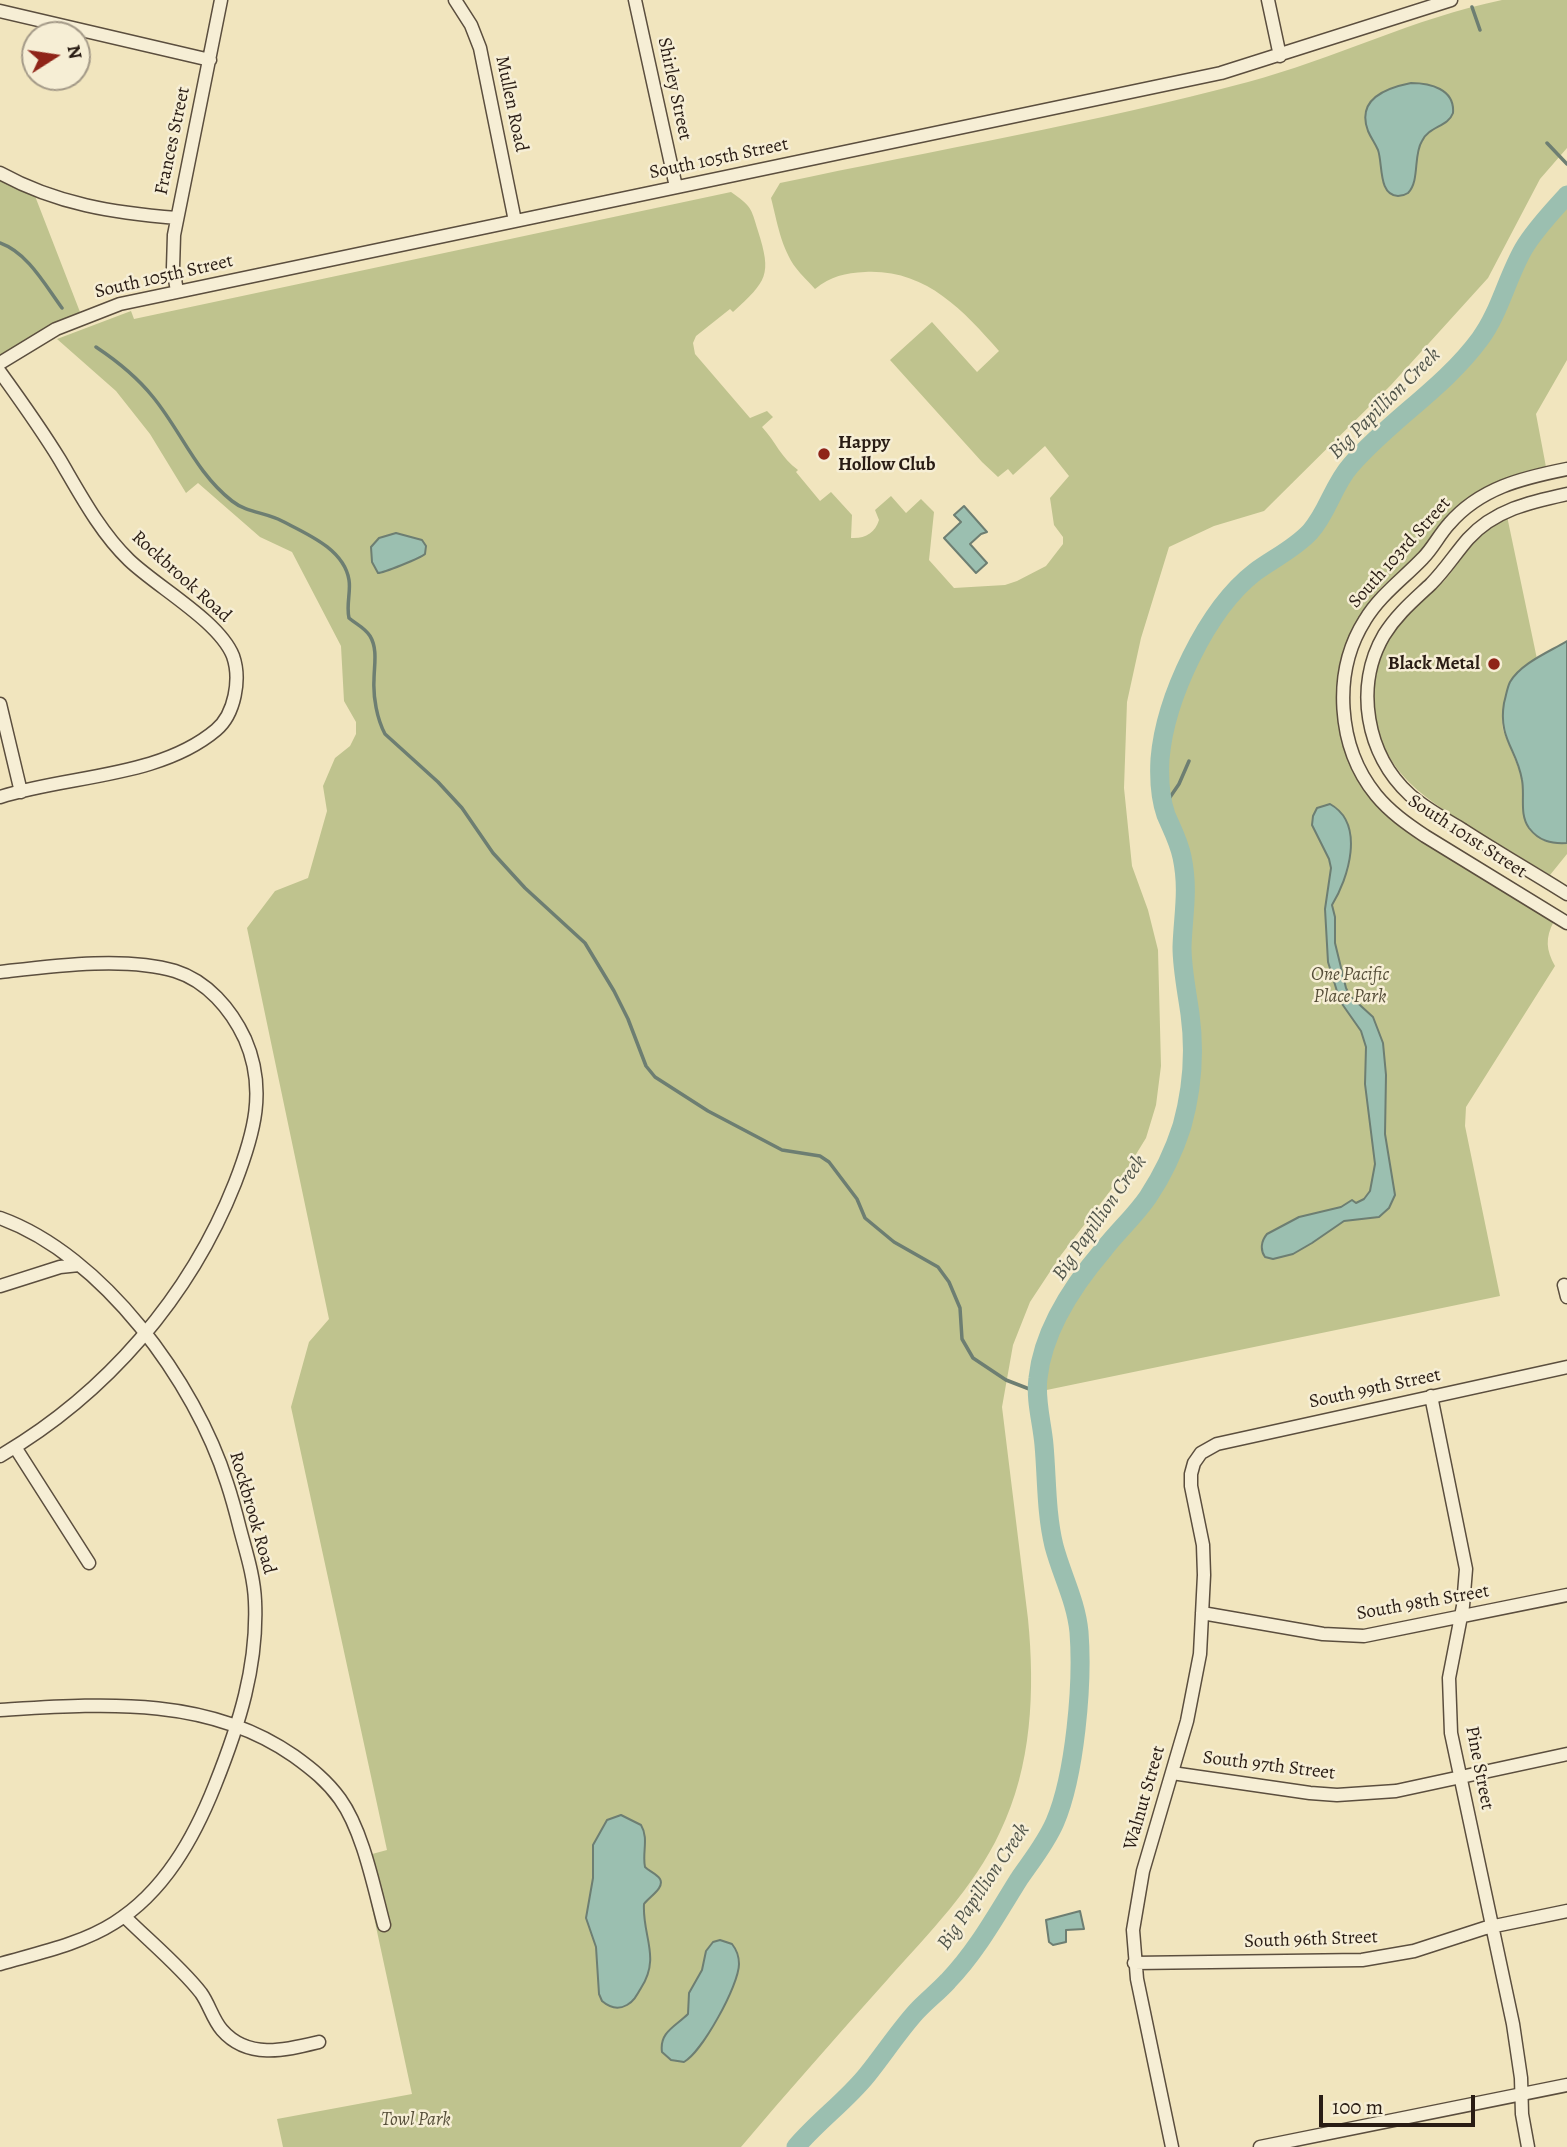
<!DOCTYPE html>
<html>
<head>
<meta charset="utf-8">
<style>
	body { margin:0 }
	#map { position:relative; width:1567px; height:2147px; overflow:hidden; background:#f1e5be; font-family:Alegreya,serif }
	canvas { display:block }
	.north { position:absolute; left:21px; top:21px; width:70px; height:70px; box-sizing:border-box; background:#f6eed5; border:2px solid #a49a88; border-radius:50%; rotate:78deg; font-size:19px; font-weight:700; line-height:28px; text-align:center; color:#291c14 }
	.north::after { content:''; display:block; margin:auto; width:24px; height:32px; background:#8f2418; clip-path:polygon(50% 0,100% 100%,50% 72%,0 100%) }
	.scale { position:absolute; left:1319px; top:2095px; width:156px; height:32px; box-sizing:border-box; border:4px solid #291c14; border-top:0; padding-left:9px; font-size:21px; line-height:24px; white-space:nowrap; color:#291c14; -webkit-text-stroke:5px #f6eed5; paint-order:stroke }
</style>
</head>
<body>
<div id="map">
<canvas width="1567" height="2147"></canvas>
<div class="north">N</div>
<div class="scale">100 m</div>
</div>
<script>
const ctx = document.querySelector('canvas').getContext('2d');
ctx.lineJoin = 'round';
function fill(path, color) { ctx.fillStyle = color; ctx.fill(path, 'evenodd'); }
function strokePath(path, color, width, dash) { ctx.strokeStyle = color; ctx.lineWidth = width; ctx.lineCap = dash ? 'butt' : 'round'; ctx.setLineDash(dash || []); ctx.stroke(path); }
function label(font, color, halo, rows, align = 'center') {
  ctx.font = font + ' Alegreya,serif'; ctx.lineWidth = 5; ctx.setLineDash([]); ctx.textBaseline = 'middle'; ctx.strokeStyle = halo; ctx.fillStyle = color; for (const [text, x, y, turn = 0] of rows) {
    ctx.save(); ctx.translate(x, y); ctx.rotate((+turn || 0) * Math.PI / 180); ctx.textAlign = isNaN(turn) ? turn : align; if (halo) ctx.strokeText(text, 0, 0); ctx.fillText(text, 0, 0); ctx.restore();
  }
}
const green = new Path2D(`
	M1502,0H1567V148L1540,179L1488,278L1391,385L1264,511L1214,526L1169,547L1141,638L1127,702L1124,788L1132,866L1148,910L1158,950L1161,1066L1156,1105L1146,1138L1127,1169L1061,1255L1030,1302L1013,1345L1002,1407L1028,1619C1035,1691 1032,1766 1000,1832C974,1888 928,1934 888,1979C838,2035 789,2090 741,2147H283L277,2119L412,2094L361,1857L387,1850L291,1407L309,1342L329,1319L247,928L275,891L308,878L327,811L323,786L335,758L350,746L356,734V722L344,701L341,646L292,552L260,537L198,483L186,493L150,434L116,391L57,339L131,311L134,319L731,192C751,206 751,207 758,231C772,275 767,281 733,312L730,309L696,336L693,343L695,354L750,418L767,411L773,417L762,427C776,442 781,458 798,470L796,472L820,501L831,492L852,515L851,538C865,539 875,533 879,520L875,510L891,496L906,513L921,499L934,512L929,560L954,588L1005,585L1017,581L1046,566L1063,544V537L1054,525L1050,498L1069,476L1045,446L1013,475L1008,469L998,477L982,462L890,360L932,322L977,372L999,351C962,309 925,269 865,272C845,273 831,276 815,289C809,282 801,275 796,268C781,248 777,221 771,198L780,183C936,150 1094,123 1248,82C1334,59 1414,18 1502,0Z
	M0,180L35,196L80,312L54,323L0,356Z
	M1567,195V360L1536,414L1546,467C1507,475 1473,489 1445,519C1432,534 1423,551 1408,564C1393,577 1378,588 1367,605C1325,662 1327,748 1374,802C1395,826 1424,841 1451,857C1485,879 1520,900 1554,921C1545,938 1546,950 1555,966L1466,1107L1465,1126L1500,1296L1037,1392C1040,1346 1062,1301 1090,1265C1127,1218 1164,1187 1182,1126C1190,1097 1193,1066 1192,1036C1191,1008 1184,981 1182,953C1182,936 1185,920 1186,904C1187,890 1185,876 1183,862C1181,845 1173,832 1167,816C1161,800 1158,778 1160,761C1165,699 1205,610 1256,572C1274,557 1295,548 1311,530C1329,511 1334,484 1351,465C1375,439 1403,418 1429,394C1446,379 1462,361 1477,343C1499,317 1507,280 1523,250C1534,229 1551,212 1567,195Z
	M1507,516L1537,659L1522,668L1502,719L1503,730L1522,777L1525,822L1537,836L1546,842L1567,843V854L1550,875C1524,859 1498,844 1472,828C1418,794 1374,766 1374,694C1374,670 1383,645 1398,625C1411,607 1429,596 1444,581C1454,570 1461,557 1470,546C1480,534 1493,525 1507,516Z`);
const water = new Path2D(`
	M1411,83C1430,83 1455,89 1453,113C1448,127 1429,126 1422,141C1413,155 1420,181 1408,193C1405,195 1402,196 1398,196C1378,195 1383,164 1378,150C1375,143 1371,138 1368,131C1356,99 1386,88 1411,83Z
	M964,506L987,532L981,534L970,544L987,563L976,573L944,538L961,522L954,515Z
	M396,533L422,540L426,546L425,554C421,558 383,573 378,573L372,562L371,547L379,538Z
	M1567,641V843C1551,844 1539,841 1529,828C1519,814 1525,796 1522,780C1517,749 1498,739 1504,703C1506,696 1507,688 1510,682C1521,663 1549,652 1567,641Z
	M1330,804C1366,824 1348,879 1332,905L1335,917V943L1346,988L1350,996L1373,1017L1383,1043L1386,1075L1385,1134L1395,1195L1389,1208L1379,1217L1344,1221L1312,1243L1293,1254L1273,1259L1265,1257C1260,1250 1261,1241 1267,1234L1299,1217L1341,1207L1352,1200L1356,1203L1364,1199L1370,1191L1375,1164L1365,1084L1366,1047L1361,1031L1340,1001L1328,962L1325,909L1331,868L1329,859L1312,825L1313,816L1317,808Z
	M621,1815L641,1825C649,1838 642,1853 645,1867C649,1871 657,1874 660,1879C665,1888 649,1897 644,1904C642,1936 661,1957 641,1988C637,1995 634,2001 627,2005C618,2010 609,2007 602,2001L599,1994L596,1947L586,1918L593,1878V1845L607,1820Z
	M1080,1911L1084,1929L1066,1930V1942L1053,1945L1049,1942L1046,1920Z
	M720,1940L732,1944C736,1949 739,1957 739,1964C739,1985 702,2052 684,2062L671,2060L662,2052C659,2032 676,2026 688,2014L689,1993L702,1970L706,1951L713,1942Z`);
const stream = new Path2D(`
	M1472,7L1480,30
	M1547,143L1567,164
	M0,243C28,253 45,285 62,308
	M96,347C117,361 137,377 153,397C181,431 196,473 232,501C247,513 265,512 282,521C307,534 344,549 349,580C351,592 346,605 349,618C357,625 364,627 370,636C378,649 374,666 374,680C373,697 377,719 385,734L438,782L462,808L493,853L525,888L585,943L614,991L628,1019L646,1066L655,1077L708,1111L782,1150L820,1156L829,1162L857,1199L865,1218L894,1242L938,1267L949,1282L960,1308L962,1339L973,1358L1006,1380L1037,1392
	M1164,806L1179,784L1189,761`);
const river = new Path2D(`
	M796,2147C818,2121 846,2101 867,2075C884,2054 898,2032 916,2012C926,2001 938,1992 948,1981C977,1951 997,1914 1019,1879C1032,1860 1046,1843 1055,1822C1075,1775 1083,1684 1079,1632C1076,1601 1062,1576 1054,1546C1046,1513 1047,1479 1044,1445C1042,1422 1035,1400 1038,1378C1043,1331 1074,1284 1104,1249C1118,1231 1135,1216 1148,1197C1162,1176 1174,1151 1182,1126C1192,1090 1195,1051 1190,1014C1187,992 1182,969 1182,947C1183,915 1189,890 1182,857C1179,842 1172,829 1166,815C1160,798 1159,777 1160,759C1165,698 1207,609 1255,572C1274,558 1294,549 1310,532C1328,512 1333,485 1351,465C1391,419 1444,388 1480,339C1500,312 1507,277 1524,248C1536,228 1552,212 1567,195`);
const minor = new Path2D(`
	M455,0L471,25L480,48L515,221
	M635,0L676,187
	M1268,0L1280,56
	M0,11L210,60
	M0,173C56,204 114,213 177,218
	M177,291L173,268L174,235L221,0
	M0,363L56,329L120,304L1221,73L1451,0
	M0,372C21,401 41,429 60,460C80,494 100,532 129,560C157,587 219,621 233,656C241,679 235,714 216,730C159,778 68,775 0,797
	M1567,469C1522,478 1480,488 1449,524C1439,535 1433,548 1423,558C1403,579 1380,595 1365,620C1332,672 1337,747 1376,795C1390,812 1407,824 1425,836L1567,923
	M1567,494C1530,502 1494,510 1468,539C1455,554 1445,570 1431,584C1414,600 1397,614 1384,635C1354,686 1366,755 1410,795C1426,809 1445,819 1463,830C1497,852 1532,872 1567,894
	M0,704L21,792
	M0,972C52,966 125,956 175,971C207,981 231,1009 245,1039C267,1089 254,1134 235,1183C190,1297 106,1394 0,1456
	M0,1218C103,1255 195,1382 227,1483C232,1498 236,1513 240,1529C246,1552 254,1576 255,1601C258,1666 239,1725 215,1785C194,1838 164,1892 114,1923C81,1944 38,1953 0,1964
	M1564,1285L1567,1297
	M0,1286L60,1267L79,1265
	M1431,1396L1466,1569L1463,1606L1449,1678L1451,1733L1513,2024L1521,2078L1522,2114L1528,2147
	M15,1447L89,1563
	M1202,1613L1323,1634L1364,1636L1567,1595
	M0,1710C101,1704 207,1695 294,1756C312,1769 327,1781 340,1799C363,1831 374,1888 384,1925
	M1172,1773L1310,1793L1337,1795L1396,1791L1567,1754
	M124,1916C147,1939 181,1967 201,1993C209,2004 213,2020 222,2030C248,2060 286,2050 319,2042
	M1134,1963L1362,1960L1414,1951L1485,1928L1567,1911
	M1172,2147L1137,1979L1133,1930L1143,1871L1187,1721L1200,1654L1204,1575L1203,1545L1191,1486V1474L1194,1463L1201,1453L1217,1444L1567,1367
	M1260,2147L1567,2085`);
const markers = [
	[824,454,7,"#8f2418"],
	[1494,664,7,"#8f2418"]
];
const streetNames = [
	["Shirley Street",674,89,78],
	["Mullen Road",511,104,78],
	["Frances Street",173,141,-78],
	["South 105th Street",719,159,-12],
	["South 105th Street",164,277,-13],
	["South 103rd Street",1400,553,-48],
	["Rockbrook Road",181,577,42],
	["South 101st Street",1467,837,33],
	["South 99th Street",1375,1389,-12],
	["Rockbrook Road",252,1513,74],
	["South 98th Street",1423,1603,-10],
	["South 97th Street",1269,1766,7],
	["Pine Street",1479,1768,79],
	["Walnut Street",1145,1798,-74],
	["South 96th Street",1311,1940,-2]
];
const poiNames = [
	["Happy",838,443],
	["Hollow Club",838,465],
	["Black Metal",1480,664,"right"]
];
const parkNames = [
	["One Pacific",1350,975],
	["Place Park",1350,997],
	["Towl Park",416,2120]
];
const waterNames = [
	["Big Papillion Creek",1385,404,-45],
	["Big Papillion Creek",1100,1218,-55],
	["Big Papillion Creek",984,1887,-56]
];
fill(green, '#bfc38e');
fill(water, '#9bbfb0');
strokePath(water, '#6d7e72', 2);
strokePath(stream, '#6d7e72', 3.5);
strokePath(river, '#9bbfb0', 19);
strokePath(minor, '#5b4e3e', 15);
strokePath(minor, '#f6eed5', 12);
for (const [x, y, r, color] of markers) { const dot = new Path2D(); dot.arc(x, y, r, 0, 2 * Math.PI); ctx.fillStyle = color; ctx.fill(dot); strokePath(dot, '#f6eed5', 2.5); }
label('19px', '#291c14', '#f6eed5', streetNames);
label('bold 19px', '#291c14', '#f6eed5', poiNames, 'left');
label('italic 19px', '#564e39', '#f6eed5', parkNames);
label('italic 21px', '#51554b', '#f6eed5', waterNames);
</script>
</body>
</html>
